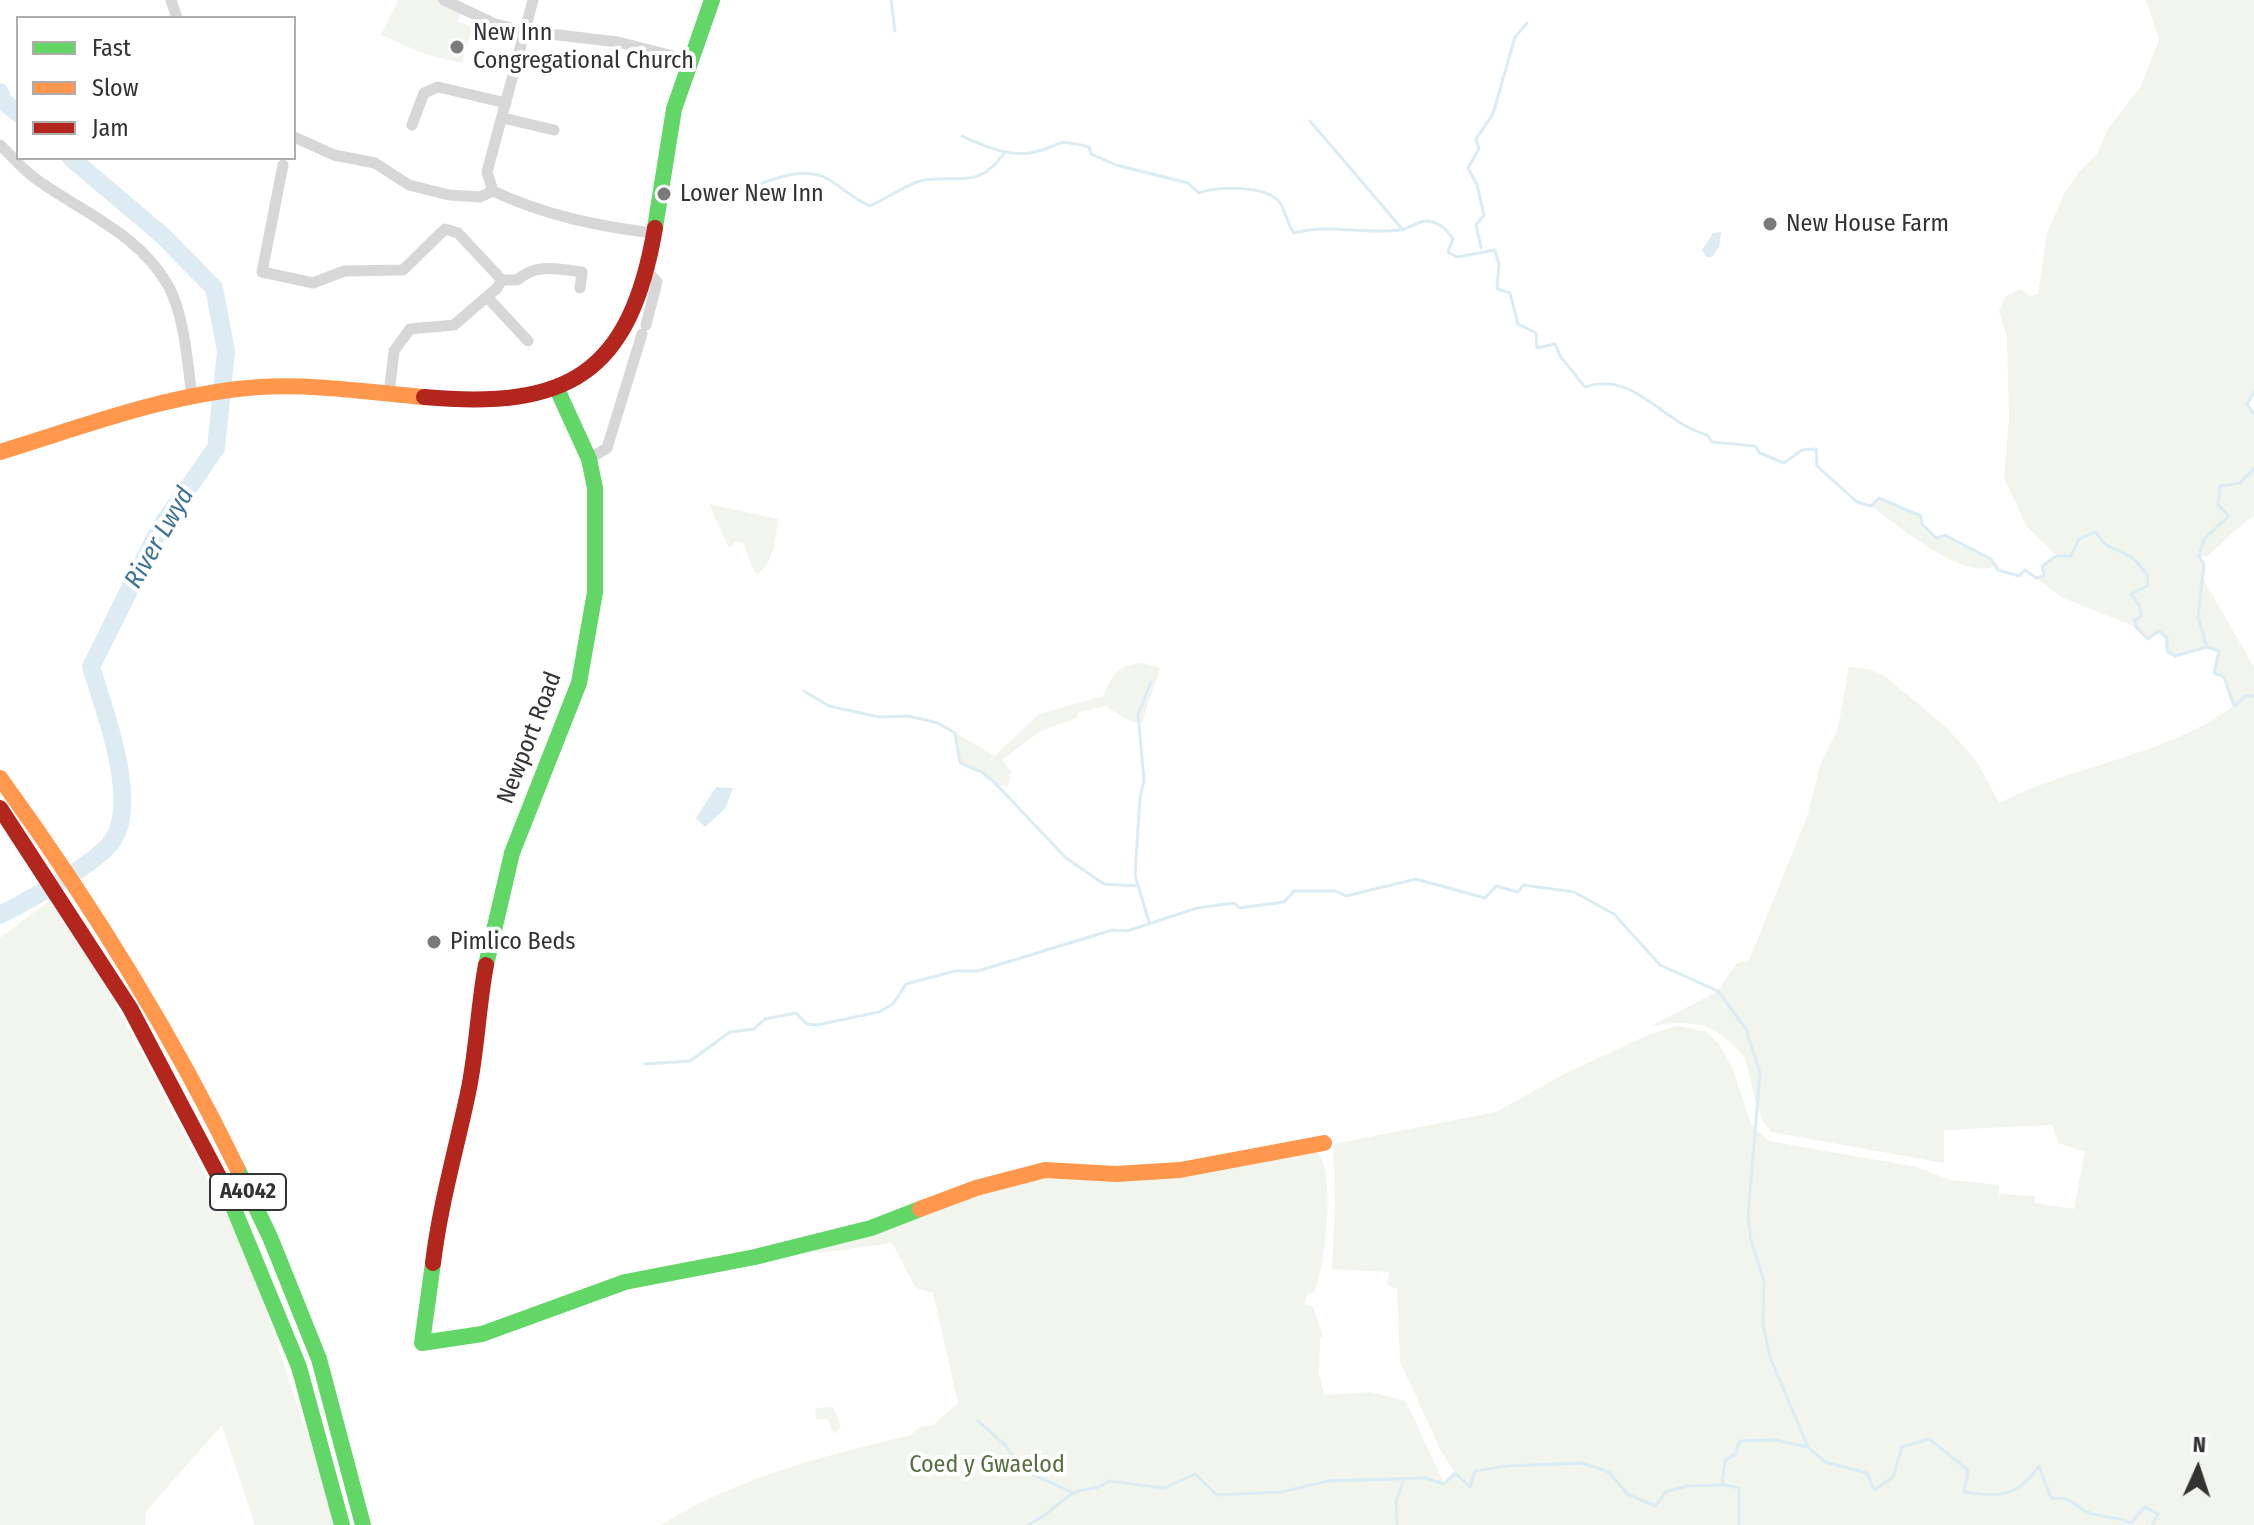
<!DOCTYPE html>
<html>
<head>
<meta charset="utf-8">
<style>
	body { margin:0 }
	#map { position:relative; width:2254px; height:1525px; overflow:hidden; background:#fff; font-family:"Fira Sans Condensed",sans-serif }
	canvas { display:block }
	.legend { position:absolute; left:16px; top:16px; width:280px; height:144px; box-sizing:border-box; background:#fff; border:2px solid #adadad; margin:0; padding:10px 14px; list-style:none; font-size:24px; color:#333 }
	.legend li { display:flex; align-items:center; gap:16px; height:40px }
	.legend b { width:40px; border:2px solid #adadad }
	.north { position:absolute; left:2158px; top:1429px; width:80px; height:80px; -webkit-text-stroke:6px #fff; paint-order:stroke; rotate:3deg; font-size:22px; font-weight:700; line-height:32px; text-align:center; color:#333 }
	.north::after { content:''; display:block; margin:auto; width:28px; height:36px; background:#333; clip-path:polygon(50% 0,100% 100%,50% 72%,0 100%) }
</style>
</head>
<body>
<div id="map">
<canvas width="2254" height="1525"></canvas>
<ul class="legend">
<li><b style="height:10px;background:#63d668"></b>Fast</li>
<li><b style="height:10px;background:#ff974d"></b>Slow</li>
<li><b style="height:10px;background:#b3261e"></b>Jam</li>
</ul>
<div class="north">N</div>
</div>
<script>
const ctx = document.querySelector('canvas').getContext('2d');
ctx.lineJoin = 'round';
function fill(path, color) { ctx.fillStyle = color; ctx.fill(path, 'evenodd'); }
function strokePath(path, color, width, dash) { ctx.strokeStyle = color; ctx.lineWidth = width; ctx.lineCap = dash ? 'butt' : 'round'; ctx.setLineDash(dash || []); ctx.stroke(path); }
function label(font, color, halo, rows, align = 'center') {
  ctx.font = font + ' "Fira Sans Condensed",sans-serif'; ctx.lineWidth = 8; ctx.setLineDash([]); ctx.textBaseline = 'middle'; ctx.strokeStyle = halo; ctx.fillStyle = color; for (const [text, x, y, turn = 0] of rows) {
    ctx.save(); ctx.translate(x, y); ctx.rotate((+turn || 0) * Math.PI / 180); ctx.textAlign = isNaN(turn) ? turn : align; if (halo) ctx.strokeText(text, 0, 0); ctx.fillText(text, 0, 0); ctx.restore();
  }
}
const green = new Path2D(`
	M398,0H445L464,8L458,21L472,27L462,63L427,55L381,35Z
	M2146,0H2254V392L2247,404L2254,413V516C2238,526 2223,542 2207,557L2200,556L2204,564L2203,579L2254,667V1525H661C738,1477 824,1456 911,1435L920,1427L933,1425L958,1403L933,1293L916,1288L892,1243L820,1253L809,1249L989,1191C1010,1190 1026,1177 1047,1174C1056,1173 1066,1174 1075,1174L1313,1148C1339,1164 1325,1267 1314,1293L1307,1294L1305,1304L1313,1307L1323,1336L1320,1338L1319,1375L1325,1395L1371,1392L1406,1401L1444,1484L1455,1472L1442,1453L1400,1362L1397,1289L1387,1285L1389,1272L1332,1269L1335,1202L1333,1144L1496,1112L1566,1073L1648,1035L1677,1026L1705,1031L1719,1044L1732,1066L1751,1124L1769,1141L1917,1167L1950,1180L1999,1185V1194L2035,1196L2034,1203L2074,1209L2085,1152L2058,1143L2052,1125L1944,1130V1163L1771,1132C1755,1113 1753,1086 1746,1062C1744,1055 1737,1049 1731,1043C1708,1020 1682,1021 1651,1026L1718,991L1737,963L1749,960L1806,820L1821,763L1838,728L1849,667L1869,669L1885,676L1947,728L1977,762L1999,803C2076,764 2163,757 2234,706L2224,677L2214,673L2219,651L2207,647L2175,656L2167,651V638L2159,631L2148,639L2136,627L2063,598L2036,578L2044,576L2042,566L2056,555L2027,527L2004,478L2009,419L2007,338L1999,311L2005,297L2021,289L2030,297L2038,294L2047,233L2064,194L2079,172L2097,154L2108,129L2141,86L2159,39Z
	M1879,498L1921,516L1922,524L1936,538L1945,535L1991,559L1994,566C1963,581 1898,525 1871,506Z
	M709,504L778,519C775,539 775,563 756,575L743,543L736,541L729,548Z
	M1143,663L1160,668L1142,723L1128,720L1105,706L1079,712L1076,718L1039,732L1002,760L1011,771L1008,786H998L982,772L960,763L955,733L995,756L1039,714L1103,696C1114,674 1116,665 1143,663Z
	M49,901L100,975L248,1256L327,1494L333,1525H255L222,1425L146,1511L145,1525H0V938Z
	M833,1407L841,1426L834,1434L828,1419H816L815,1408Z`);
const water = new Path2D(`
	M1721,232L1719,247L1712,257H1706L1702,250L1713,233Z
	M716,787L733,788L725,809L705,827L696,818Z`);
const stream = new Path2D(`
	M891,0L895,31
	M1310,121L1403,230
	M962,136C984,146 1010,158 1035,152C1066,144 1052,138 1089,147L1091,154L1116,165L1188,183L1199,193C1217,186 1268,185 1280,203C1286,212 1287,224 1294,233C1329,223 1363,235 1399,230C1409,229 1419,220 1428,221C1441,223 1445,229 1453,238L1448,252L1457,257L1495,250L1499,264L1497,289L1510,293L1518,324L1536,333L1537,348L1555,344L1560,356L1585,387C1634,370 1662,423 1707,435L1712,442L1755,446L1760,453L1784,463L1802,450L1816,449L1817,466L1857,502L1871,506L1879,498L1921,516L1922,524L1936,538L1945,535L1991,559L1998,570L2019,576L2025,570L2036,578L2044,576L2042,566L2056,556H2071L2079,539L2095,532C2100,537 2103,543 2108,546C2129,556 2133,555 2148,576L2147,586L2131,594L2139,605L2141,616L2135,620L2136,627L2148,639L2159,631L2167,638V651L2175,656L2207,647L2219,651L2214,673L2224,677L2234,706L2246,696H2254
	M750,187C774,180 800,166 826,178C841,186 853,199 870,206C885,199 908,184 920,181C955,173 978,192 1005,152
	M1481,248L1476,225L1484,215L1477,185L1468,168L1479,149L1476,139L1493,114L1515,37L1527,23
	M2254,392L2247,404L2254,414
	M2207,647L2198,617L2204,564L2199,556L2204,539L2229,516L2218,505L2220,486L2240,483L2254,468
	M804,691L829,706L879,717L908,716L938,723L955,733L960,763L982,772L998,786L1066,858L1104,884L1138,886
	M1149,922L1135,875L1140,798L1144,780L1138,714L1151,682
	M645,1064L690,1061L730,1032L754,1029L765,1019L796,1013L807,1024L817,1025L879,1012L893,1004L906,984L955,971H978L1112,930L1127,931L1197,908L1234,903L1239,908L1284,902L1294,891H1336L1346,896L1416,879L1485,898L1496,886L1518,892L1523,885L1574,892L1614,914L1660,965L1718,991L1746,1029L1760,1073L1748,1216L1751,1240L1764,1282L1763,1324L1770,1357L1808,1447
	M978,1421L1004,1444L1025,1471L1074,1493
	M1724,1485L1739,1488V1525
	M1027,1525C1046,1518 1056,1503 1074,1493C1086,1487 1098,1491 1109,1481L1164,1488L1195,1474L1217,1495L1281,1492L1328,1481L1425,1478L1444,1484L1455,1473L1470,1487L1475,1471L1507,1466L1582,1463L1609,1472L1627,1494L1656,1506L1665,1492L1687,1486L1722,1485L1725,1461L1736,1453L1740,1441L1775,1440L1808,1447L1825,1462L1867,1473L1874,1490L1893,1477L1902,1447L1929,1439L1968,1470L1964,1492C1999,1497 2017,1498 2039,1466L2051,1498C2078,1497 2073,1508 2092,1514C2106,1517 2117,1517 2131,1523L2145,1507L2158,1514L2152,1525
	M1397,1525L1396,1501L1403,1482`);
const river = new Path2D(`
	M0,92L3,101L18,113
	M0,915C28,900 96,865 113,840C139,800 104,709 91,667L160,528L216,448L226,351L214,288L163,236L71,158`);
const street = new Path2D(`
	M171,0L177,18
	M444,0L495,24L524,31L618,42L689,60
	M503,118L554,130
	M412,125L424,93L438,87L506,103
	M294,137L334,155L375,163L409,185L449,195L480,197L493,191C544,215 596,226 653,233
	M0,145C12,156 23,170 36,179C83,213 140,234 169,287C185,319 187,361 192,396
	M283,165L262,272L313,283L344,271L403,270L445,229L458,233L502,280
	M493,191L487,172L533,0
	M645,269L657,282L646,325
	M502,280H517C537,263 557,269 582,272L580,288
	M487,297L528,341
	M389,394L394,351L410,329L454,325L497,288L502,280
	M589,459L607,448L642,334`);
const fast = new Path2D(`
	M655,228L674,109L712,0
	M486,965L512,853L579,683L595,592V488L589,459L557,389
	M237,1168L270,1237L319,1359L363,1525
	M227,1192L299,1367L342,1525
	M433,1263L422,1343L482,1334L625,1282L755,1257L871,1228L920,1209`);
const slow = new Path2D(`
	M0,452C85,426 170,393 260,387C314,384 369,392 424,397
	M0,778C90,902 170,1030 237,1168
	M920,1209L976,1188L1045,1170L1116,1174L1180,1170L1324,1143`);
const jam = new Path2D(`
	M424,397C567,410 630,375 655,228
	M0,808L130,1008L227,1192
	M433,1263C440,1205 456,1150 468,1093C477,1051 478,1007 486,965`);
const markers = [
	[457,47,8,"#7a7a7a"],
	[664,194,8,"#7a7a7a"],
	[1770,224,8,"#7a7a7a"],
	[434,942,8,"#7a7a7a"]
];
const shields = [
	[248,1192,76]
];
const shieldNames = [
	["A4042",248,1192]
];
const poiNames = [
	["New Inn",473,33],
	["Congregational Church",473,61],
	["Lower New Inn",680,194],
	["New House Farm",1786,224],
	["Pimlico Beds",450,942]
];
const streetNames = [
	["Newport Road",530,738,-69]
];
const parkNames = [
	["Coed y Gwaelod",987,1465]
];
const waterNames = [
	["River Lwyd",160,538,-60]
];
fill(green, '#f1f5ed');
fill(water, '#ddebf3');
strokePath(stream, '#ddebf3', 3);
strokePath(river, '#ddebf3', 18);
strokePath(street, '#d7d7d7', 11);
strokePath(fast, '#63d668', 16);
strokePath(slow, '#ff974d', 16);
strokePath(jam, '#b3261e', 16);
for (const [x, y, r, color] of markers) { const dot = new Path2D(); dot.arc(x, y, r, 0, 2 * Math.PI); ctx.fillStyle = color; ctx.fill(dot); strokePath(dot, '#fff', 3); }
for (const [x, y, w] of shields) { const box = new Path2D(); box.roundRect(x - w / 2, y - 18, w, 36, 6); ctx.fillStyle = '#fff'; ctx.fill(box); strokePath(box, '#333', 2); }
label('bold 22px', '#333', null, shieldNames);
label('24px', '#333', '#fff', poiNames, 'left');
label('24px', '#333', '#fff', streetNames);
label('24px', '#56703f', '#fff', parkNames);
label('italic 26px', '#3f7597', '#fff', waterNames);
</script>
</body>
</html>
